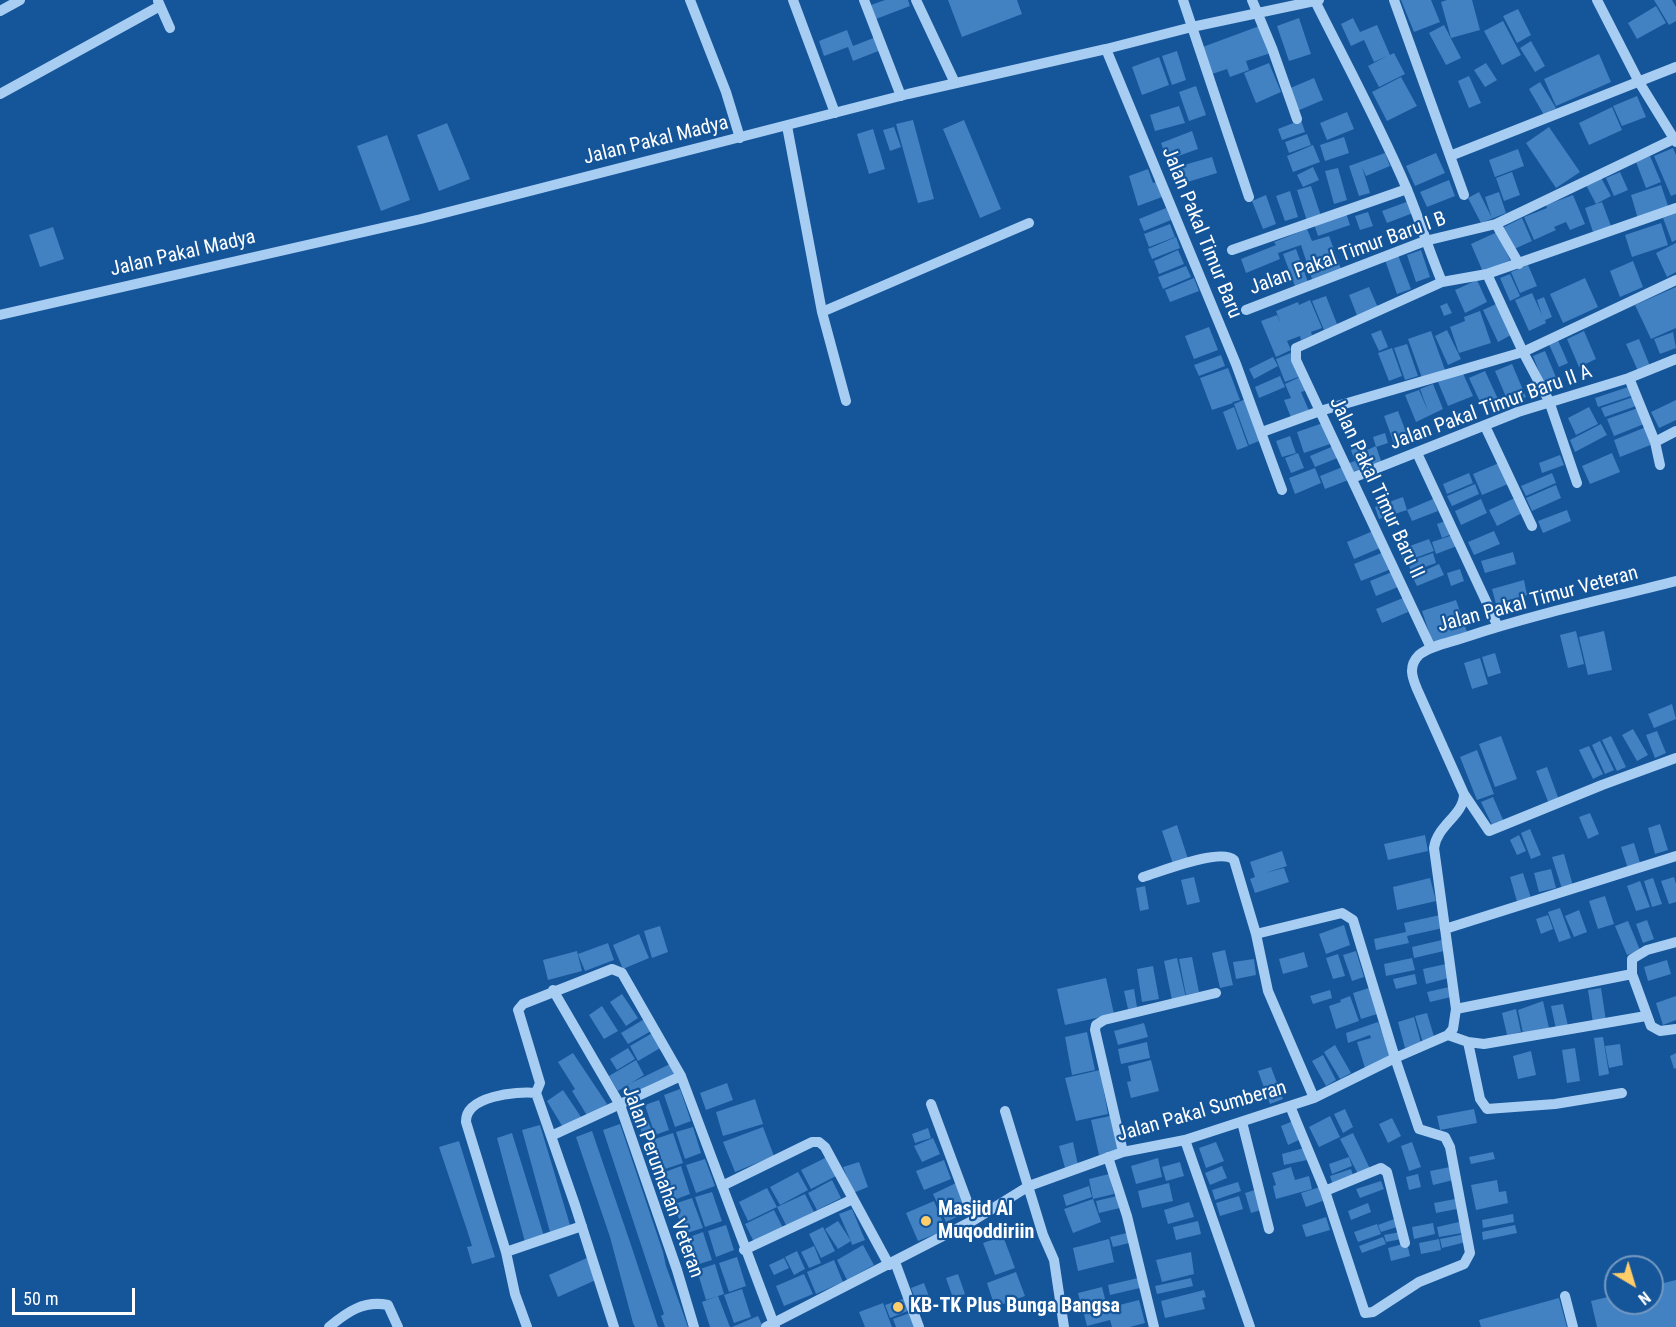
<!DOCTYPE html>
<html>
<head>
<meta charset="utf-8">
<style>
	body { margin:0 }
	#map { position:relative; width:1676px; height:1327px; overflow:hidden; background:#155599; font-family:"Roboto Condensed",sans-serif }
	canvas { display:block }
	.north { position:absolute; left:1604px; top:1255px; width:60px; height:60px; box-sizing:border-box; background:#155599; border:2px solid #7399c2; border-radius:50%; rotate:142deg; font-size:16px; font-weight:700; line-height:24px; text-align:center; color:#fff }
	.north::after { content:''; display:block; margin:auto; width:21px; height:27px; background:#ffcd6a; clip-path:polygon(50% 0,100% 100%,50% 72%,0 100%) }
	.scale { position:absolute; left:12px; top:1288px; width:123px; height:27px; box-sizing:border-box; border:3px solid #fff; border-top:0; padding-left:8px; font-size:18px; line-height:21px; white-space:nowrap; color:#fff; -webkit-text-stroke:4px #155599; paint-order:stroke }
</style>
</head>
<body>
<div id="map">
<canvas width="1676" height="1327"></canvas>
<div class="north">N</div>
<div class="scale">50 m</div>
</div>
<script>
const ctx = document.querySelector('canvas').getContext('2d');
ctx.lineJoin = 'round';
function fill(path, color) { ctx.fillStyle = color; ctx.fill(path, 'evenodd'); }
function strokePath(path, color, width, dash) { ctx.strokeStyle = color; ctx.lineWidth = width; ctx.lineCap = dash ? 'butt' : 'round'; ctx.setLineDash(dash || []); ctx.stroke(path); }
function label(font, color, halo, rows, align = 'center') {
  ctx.font = font + ' "Roboto Condensed",sans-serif'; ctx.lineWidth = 4.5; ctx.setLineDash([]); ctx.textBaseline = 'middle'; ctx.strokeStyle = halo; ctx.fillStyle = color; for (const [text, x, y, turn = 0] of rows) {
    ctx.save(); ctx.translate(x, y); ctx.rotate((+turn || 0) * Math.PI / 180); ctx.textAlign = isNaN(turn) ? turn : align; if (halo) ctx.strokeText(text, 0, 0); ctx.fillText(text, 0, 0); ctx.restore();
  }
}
const building = new Path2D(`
	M885,0H908L910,6L876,19L871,5Z
	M948,0H1017L1022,14L962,37Z
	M1401,0H1431L1440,22L1414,32Z
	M1447,0H1472L1480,30L1451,38L1441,2Z
	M1654,0H1672L1676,7V21L1669,25Z
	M1656,6L1666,23L1637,39L1628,23Z
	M1518,9L1531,35L1517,43L1503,16Z
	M1299,18L1311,54L1289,61L1277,26Z
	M1353,18L1360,32L1377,25L1390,55L1394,53L1405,74L1379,87L1368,66L1387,56L1374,62L1364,40L1351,46L1341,24Z
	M1503,21L1521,55L1502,65L1484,31Z
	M1262,25L1271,53L1246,61L1249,70L1230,77L1223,58L1227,69L1209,75L1200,48Z
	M1444,25L1461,58L1446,65L1429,33Z
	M847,30L853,46L876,37L881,50L853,61L848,47L824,56L819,41Z
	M1531,41L1545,66L1535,72L1520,48Z
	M1177,51L1186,80L1172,85L1162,56Z
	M1599,54L1611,82L1556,106L1544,79Z
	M1159,57L1169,85L1142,95L1132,67Z
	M1269,63L1281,92L1256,103L1244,73Z
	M1486,63L1497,80L1485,87L1474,70Z
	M1469,76L1481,103L1469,108L1458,81Z
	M1401,77L1417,106L1387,121L1372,92Z
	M1314,78L1323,100L1297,111L1288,89Z
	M1540,82L1556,108L1544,115L1529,89Z
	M1196,86L1206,115L1189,121L1179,92Z
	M1637,96L1646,117L1622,126L1613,106Z
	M1179,106L1185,123L1155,131L1150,115Z
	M1612,107L1622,130L1589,145L1579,123Z
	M1347,112L1354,129L1327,140L1320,123Z
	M913,120L934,199L918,203L896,124Z
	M964,120L1001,209L980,218L943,129Z
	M1301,120L1305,132L1282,140L1278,129Z
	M447,123L470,179L439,191L417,135Z
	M894,127L901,147L890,151L883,130Z
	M1549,127L1580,172L1556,188L1526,143Z
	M873,129L885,169L869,174L857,134Z
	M1192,131L1198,149L1167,160L1161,143Z
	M1307,134L1311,145L1289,153L1285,142Z
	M387,135L410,200L381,211L357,146Z
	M1344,137L1349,153L1325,161L1320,145Z
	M1313,145L1320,162L1293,172L1287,156Z
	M1673,148L1676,155V194L1671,196L1654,156Z
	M1518,149L1524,166L1495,177L1489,160Z
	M1385,153L1390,166L1366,176L1362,167L1370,193L1359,196L1349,166Z
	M1436,153L1445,173L1415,186L1406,166Z
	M1650,156L1661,182L1646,188L1636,162Z
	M1212,157L1217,173L1181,184L1177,167Z
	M1313,167L1319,180L1303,187L1297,175Z
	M1338,168L1347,200L1334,204L1325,171Z
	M1148,169L1153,183L1156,182L1162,197L1138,206L1129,176Z
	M1512,172L1520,195L1504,201L1496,178Z
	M1620,172L1628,190L1614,196L1606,178Z
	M1600,176L1611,196L1596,204L1585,183Z
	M1449,180L1455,196L1427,207L1420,192Z
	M1661,185L1669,209L1638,219L1631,195Z
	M1311,186L1321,216L1307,221L1297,190Z
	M1290,191L1298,217L1285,221L1276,196Z
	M1479,192L1492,218L1485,197L1499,192L1506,213L1481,223L1468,198Z
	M1266,195L1276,224L1263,229L1252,201Z
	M1573,195L1585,224L1570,230L1566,222L1554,227L1556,230L1534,240L1524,217L1547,208L1546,205Z
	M1409,201L1413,213L1387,223L1382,211Z
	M1602,202L1611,226L1593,232L1585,208Z
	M1166,208L1171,220L1144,231L1139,219Z
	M1368,212L1373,226L1360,230L1355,216Z
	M1346,213L1350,225L1318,236L1314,224Z
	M1676,213V240L1672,242L1663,218Z
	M1522,218L1532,241L1512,250L1502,228Z
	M1661,223L1668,245L1632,257L1625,235Z
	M1170,224L1175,237L1149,247L1144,234Z
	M53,227L64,259L40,267L29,235Z
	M1307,229L1312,241L1329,236L1341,269L1312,279L1301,245L1278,253L1280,259L1246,273L1241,259L1276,245L1274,242Z
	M1497,232L1510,260L1483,272L1471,244Z
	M1176,237L1180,248L1152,259L1148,249Z
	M1676,243V272L1667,277L1656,253Z
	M1296,249L1308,282L1295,286L1283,254Z
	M1178,250L1184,264L1159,274L1154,261Z
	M1421,250L1430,277L1416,282L1407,255Z
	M1398,255L1411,289L1397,294L1385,260Z
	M1633,261L1643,287L1620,297L1610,271Z
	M1528,265L1537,286L1520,293L1511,272Z
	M1186,266L1191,277L1163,289L1158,277Z
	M1510,274L1520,296L1510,301L1500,278Z
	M1194,278L1199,291L1170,302L1165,290Z
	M1585,278L1598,307L1563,323L1550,294Z
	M1477,280L1487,302L1465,313L1455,290Z
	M1369,287L1379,310L1358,318L1349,295Z
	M1676,287V328L1651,339L1635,305Z
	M1532,293L1542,315L1537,300L1544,297L1552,317L1545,320L1546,323L1529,331L1515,300Z
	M1326,296L1337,324L1324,330L1312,301Z
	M1310,300L1322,328L1311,332L1312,335L1301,340L1300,336L1287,341L1291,350L1276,357L1261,321L1277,315L1281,324L1276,311L1298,302L1299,305Z
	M1447,303L1452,313L1444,316L1440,306Z
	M1496,304L1511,335L1498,342L1483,310Z
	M1480,311L1491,343L1459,353L1450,327L1465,321L1464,317Z
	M1209,327L1218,350L1194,359L1185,336Z
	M1381,330L1388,347L1379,351L1371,334Z
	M1447,330L1461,359L1448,365L1435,336Z
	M1431,331L1445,370L1422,378L1408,339Z
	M1584,331L1596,359L1579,367L1567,339Z
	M1673,332L1676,348L1660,354L1654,339Z
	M1557,338L1568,363L1559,367L1548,342Z
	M1639,339L1650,366L1638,371L1626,344Z
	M1407,344L1418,376L1405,380L1394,348Z
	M1392,348L1402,376L1389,381L1378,353Z
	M1545,351L1558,382L1545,387L1533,356Z
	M1293,352L1301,376L1285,382L1276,359Z
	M1221,355L1225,366L1199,376L1194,365Z
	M1273,357L1278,366L1254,379L1249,369Z
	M1512,364L1526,397L1509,404L1495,371Z
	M1228,368L1240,400L1233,402L1232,401L1233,403L1212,410L1200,378Z
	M1462,371L1473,396L1448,406L1438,382Z
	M1485,371L1498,399L1482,406L1469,378Z
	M1280,376L1285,387L1259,398L1255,387Z
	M1302,376L1308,390L1301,392L1310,413L1292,420L1284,400L1291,398L1285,384Z
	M1433,384L1443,409L1416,422L1405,395L1419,390L1428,411L1420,389Z
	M1628,387L1631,396L1598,407L1595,398Z
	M1633,397L1636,406L1605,417L1601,408Z
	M1248,398L1264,439L1249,445L1234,404Z
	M1676,400V420L1659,428L1651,412Z
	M1234,407L1248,446L1237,450L1223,412Z
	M1589,407L1598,424L1576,435L1568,418Z
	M1638,408L1644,424L1614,436L1607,419Z
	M1398,411L1409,440L1395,446L1384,416Z
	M1323,423L1330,444L1304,453L1297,432Z
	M1601,424L1607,435L1575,452L1570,440Z
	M1646,427L1653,444L1620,457L1614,440Z
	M1385,433L1388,443L1376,447L1373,437Z
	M1290,436L1296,453L1282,457L1276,441Z
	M1336,445L1340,457L1315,467L1310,456Z
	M1364,445L1371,465L1352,472L1349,463L1355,461L1351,450Z
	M1376,446L1382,464L1373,467L1367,450Z
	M1298,453L1304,468L1291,473L1285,458Z
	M1612,453L1620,472L1590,484L1582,466Z
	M1560,455L1564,465L1542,473L1539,463Z
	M1499,463L1508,484L1482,495L1473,474Z
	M1345,466L1351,479L1325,489L1320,476Z
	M1315,468L1321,483L1295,494L1289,478Z
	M1469,473L1473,483L1447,494L1443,484Z
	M1552,473L1556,483L1526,496L1521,486Z
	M1475,484L1479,494L1452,506L1447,496Z
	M1556,485L1561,498L1532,511L1526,498Z
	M1403,497L1407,510L1379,519L1375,507Z
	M1517,497L1524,512L1497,526L1489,510Z
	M1433,499L1438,511L1412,521L1407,510Z
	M1481,499L1487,513L1461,525L1455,511Z
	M1567,510L1571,521L1543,533L1538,521Z
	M1448,520L1452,534L1442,538L1437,524Z
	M1373,531L1380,548L1354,559L1347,542Z
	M1494,531L1500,544L1474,555L1468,542Z
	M1453,535L1457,546L1436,554L1432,542Z
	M1429,539L1434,551L1404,562L1399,550Z
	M1384,552L1391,569L1361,581L1354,564Z
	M1513,552L1516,564L1485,573L1481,561Z
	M1433,553L1436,563L1411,572L1408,562Z
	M1439,564L1444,575L1417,586L1412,576Z
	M1460,569L1464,581L1451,586L1447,573Z
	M1392,572L1398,587L1376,596L1370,581Z
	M1524,580L1527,595L1496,604L1492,589Z
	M1403,598L1408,612L1382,623L1376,609Z
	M1456,600L1467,632L1433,644L1422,611Z
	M1576,631L1584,664L1568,668L1560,635Z
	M1604,631L1612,670L1588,675L1579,637Z
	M1495,653L1501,673L1488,677L1482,657Z
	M1480,658L1488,684L1472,689L1464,663Z
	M1672,704L1676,719L1654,728L1648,714Z
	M1633,729L1648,755L1637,761L1622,735Z
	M1657,731L1666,753L1655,758L1646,735Z
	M1501,736L1517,779L1495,787L1479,744Z
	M1611,736L1626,767L1617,771L1602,740Z
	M1600,741L1614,770L1605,774L1592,745Z
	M1589,746L1603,774L1593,779L1579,750Z
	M1477,750L1494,794L1477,800L1460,757Z
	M1547,767L1559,800L1549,804L1536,771Z
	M1493,797L1504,822L1493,827L1481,802Z
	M1590,813L1599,834L1588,839L1579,817Z
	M1660,824L1668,850L1655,854L1648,828Z
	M1177,825L1189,862L1174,867L1162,831Z
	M1530,829L1541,855L1531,859L1521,833Z
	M1425,835L1428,851L1388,860L1384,844Z
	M1519,835L1526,851L1517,855L1510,840Z
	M1634,843L1641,866L1628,869L1621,847Z
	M1282,851L1287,866L1265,873L1284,868L1289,882L1255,893L1250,879L1255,877L1250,862Z
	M1564,854L1573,886L1562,889L1552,857Z
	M1551,869L1556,888L1539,892L1534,873Z
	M1523,873L1532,901L1518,905L1510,877Z
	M1194,877L1200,902L1187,905L1181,880Z
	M1674,877L1676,884V902L1669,904L1661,881Z
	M1430,878L1436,901L1397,910L1393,887Z
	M1653,878L1662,904L1652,907L1644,881Z
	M1640,881L1650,907L1636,911L1627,886Z
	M1145,886L1149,909L1140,911L1136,888Z
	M1605,896L1614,924L1598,929L1589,901Z
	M1560,908L1571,938L1559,942L1548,912Z
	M1579,910L1587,932L1574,937L1565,916Z
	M1440,915L1443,928L1407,936L1409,943L1376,950L1374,939L1406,932L1404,923Z
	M1548,915L1553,929L1541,934L1536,919Z
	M1647,920L1654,939L1643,943L1636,924Z
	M1628,921L1640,950L1627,955L1615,926Z
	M1344,925L1350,945L1326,954L1319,934Z
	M660,926L668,952L652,958L644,931Z
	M639,934L649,958L623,969L613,945Z
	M1442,940L1444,951L1414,958L1412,947Z
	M608,943L614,960L585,971L578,954Z
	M1225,950L1233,985L1220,988L1212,953Z
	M577,951L582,971L548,980L543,960Z
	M1356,951L1364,977L1352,981L1343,955Z
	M1304,952L1308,967L1283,974L1279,959Z
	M1338,954L1345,976L1333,979L1326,958Z
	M1192,957L1199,992L1186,995L1179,959Z
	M1177,958L1186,998L1172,1000L1164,961Z
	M1412,958L1415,970L1386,976L1384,964Z
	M1254,959L1256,975L1236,979L1233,962Z
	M1667,960L1671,974L1648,981L1644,967Z
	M1446,964L1449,978L1426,984L1423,969Z
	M1153,966L1159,999L1142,1002L1137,969Z
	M1415,974L1417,984L1396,989L1393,979Z
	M1106,978L1114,1014L1065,1025L1057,989Z
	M1449,987L1451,997L1430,1002L1427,992Z
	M1369,988L1377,1014L1361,1019L1353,993Z
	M1601,988L1606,1021L1593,1023L1588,990Z
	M1134,989L1137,1007L1128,1009L1124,991Z
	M1330,990L1332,998L1313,1004L1310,996Z
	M622,994L638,1018L626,1026L610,1002Z
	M1350,996L1359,1021L1336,1029L1329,1006L1341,1002L1340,1000Z
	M1676,996V1020L1663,1025L1656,1003Z
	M1543,1001L1549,1028L1523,1033L1518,1010Z
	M1563,1004L1568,1026L1556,1029L1551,1006Z
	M602,1006L618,1031L604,1039L589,1015Z
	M1516,1009L1521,1032L1507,1035L1502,1013Z
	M1427,1013L1435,1040L1423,1043L1415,1016Z
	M1414,1017L1421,1043L1405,1048L1398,1022Z
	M646,1018L653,1030L628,1044L621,1033Z
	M1378,1022L1392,1059L1365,1068L1357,1042L1371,1038L1370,1035L1348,1043L1346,1033Z
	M1144,1023L1148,1037L1118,1045L1114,1031Z
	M654,1032L662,1047L638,1061L630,1046Z
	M1087,1032L1095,1070L1072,1075L1065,1037Z
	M1603,1037L1609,1074L1599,1076L1594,1038Z
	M1147,1042L1150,1058L1121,1064L1118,1049Z
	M1620,1044L1623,1065L1609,1068L1605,1046Z
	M1335,1045L1351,1073L1340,1079L1324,1052Z
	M628,1048L635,1059L617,1070L610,1059Z
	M1575,1048L1580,1081L1567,1083L1562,1050Z
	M1531,1051L1536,1075L1518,1079L1513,1056Z
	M573,1053L607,1104L588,1117L572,1091L575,1089L558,1062Z
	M1676,1053V1068L1674,1069L1670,1056Z
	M1323,1055L1336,1080L1326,1086L1312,1061Z
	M636,1060L644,1075L618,1091L609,1076Z
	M1151,1060L1159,1091L1131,1098L1127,1082L1131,1081L1128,1066Z
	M670,1064L676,1077L634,1098L627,1085Z
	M1271,1067L1283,1099L1270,1104L1258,1071Z
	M1100,1070L1108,1114L1076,1121L1065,1078Z
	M727,1083L733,1100L706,1110L700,1093Z
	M680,1089L691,1121L675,1127L664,1095Z
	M563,1090L581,1117L564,1129L547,1101Z
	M755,1099L763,1124L723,1136L716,1112Z
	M659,1100L669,1130L655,1135L645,1105Z
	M1345,1109L1353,1127L1343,1133L1334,1114Z
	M1474,1109L1477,1123L1440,1130L1437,1116Z
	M1110,1116L1118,1151L1099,1155L1091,1120Z
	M1330,1116L1340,1137L1319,1147L1309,1127Z
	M1392,1118L1401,1136L1388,1143L1379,1124Z
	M648,1121L653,1134L643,1138L639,1124Z
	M1293,1121L1301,1139L1288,1145L1281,1126Z
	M620,1124L663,1252L666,1266L688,1327H665L661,1316L664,1314L603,1130Z
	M540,1125L570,1225L550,1232L522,1130Z
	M693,1127L701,1153L685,1159L676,1132Z
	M763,1127L774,1156L735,1172L723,1142Z
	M928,1128L931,1138L915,1143L912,1134Z
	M592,1131L631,1245L658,1327H635L633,1323L610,1237L576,1137Z
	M512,1133L544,1236L525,1242L497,1138Z
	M673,1133L683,1163L662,1170L652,1140Z
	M1353,1133L1371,1171L1359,1176L1340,1139Z
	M933,1138L940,1154L922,1162L914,1146Z
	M459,1141L495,1257L472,1264L467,1247L472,1246L467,1230L439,1147Z
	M1073,1142L1078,1165L1065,1168L1059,1146Z
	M1216,1142L1224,1161L1206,1168L1199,1148Z
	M1412,1142L1421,1167L1409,1171L1401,1146Z
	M1304,1148L1307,1160L1284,1165L1282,1154Z
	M1493,1152L1495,1159L1471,1164L1469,1157Z
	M829,1156L838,1175L811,1189L801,1170Z
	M1349,1157L1352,1166L1332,1174L1329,1164Z
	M1158,1158L1162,1177L1136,1184L1131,1166Z
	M705,1159L715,1186L696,1193L686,1165Z
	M944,1160L951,1179L924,1190L916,1171Z
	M859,1162L868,1187L853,1193L843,1167Z
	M1180,1162L1184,1176L1166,1181L1162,1167Z
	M681,1166L690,1194L674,1200L665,1172Z
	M1222,1166L1227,1178L1210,1185L1205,1173Z
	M1291,1167L1295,1180L1309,1176L1312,1189L1276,1199L1273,1186L1276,1185L1272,1173Z
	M1450,1167L1453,1180L1433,1185L1430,1171Z
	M1351,1169L1354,1178L1333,1186L1330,1176Z
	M798,1172L808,1190L780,1205L770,1187Z
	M1109,1174L1114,1194L1093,1199L1089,1179Z
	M1418,1174L1421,1187L1409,1190L1406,1177Z
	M832,1180L841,1198L817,1210L808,1193Z
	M1497,1180L1499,1192L1506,1191L1508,1203L1476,1210L1471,1185Z
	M1381,1181L1384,1189L1360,1198L1356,1189Z
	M1238,1182L1241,1191L1215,1200L1212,1190Z
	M956,1183L970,1211L946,1222L933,1194Z
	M1169,1183L1173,1201L1142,1208L1138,1191Z
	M1089,1186L1092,1197L1066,1206L1063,1195Z
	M1320,1187L1325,1200L1306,1207L1301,1193Z
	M767,1188L777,1207L748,1221L739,1202Z
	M1258,1189L1264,1209L1251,1213L1245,1193Z
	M712,1192L722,1221L705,1227L695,1197Z
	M805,1194L814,1212L786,1225L777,1207Z
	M1117,1196L1120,1208L1099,1213L1096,1201Z
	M1239,1196L1243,1209L1220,1216L1216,1203Z
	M692,1198L703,1228L684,1234L674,1204Z
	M1093,1199L1101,1222L1073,1233L1064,1209Z
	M1455,1199L1457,1209L1436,1213L1434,1203Z
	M934,1201L946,1230L918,1241L906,1213Z
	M1189,1202L1194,1217L1168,1224L1164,1210Z
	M1368,1203L1371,1212L1351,1220L1348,1211Z
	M852,1209L865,1240L852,1245L851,1241L838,1249L825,1229L838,1221L851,1241L839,1214Z
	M774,1210L783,1228L754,1242L745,1224Z
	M1513,1214L1514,1222L1483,1228L1482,1220Z
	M1326,1217L1330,1230L1306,1237L1302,1225Z
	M1397,1218L1400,1226L1381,1232L1378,1225Z
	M1198,1221L1201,1234L1176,1240L1173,1227Z
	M1459,1222L1462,1233L1439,1237L1437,1227Z
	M1433,1223L1435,1234L1414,1239L1412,1227Z
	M1377,1224L1381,1234L1358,1242L1354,1232Z
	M726,1225L734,1250L716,1257L708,1231Z
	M1515,1225L1517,1233L1483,1240L1482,1232Z
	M823,1227L835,1251L821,1258L809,1234Z
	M703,1232L712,1260L693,1266L684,1239Z
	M1131,1232L1133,1242L1113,1247L1110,1237Z
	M1400,1232L1402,1239L1386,1242L1384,1235Z
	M1465,1234L1466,1242L1442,1248L1440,1239Z
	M1003,1236L1015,1268L995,1275L983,1243Z
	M1383,1237L1386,1244L1362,1253L1359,1246Z
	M1109,1239L1114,1262L1078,1271L1073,1248Z
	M1439,1239L1441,1250L1421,1254L1419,1243Z
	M1407,1243L1410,1256L1391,1261L1388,1248Z
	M863,1245L874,1265L847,1280L837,1260Z
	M814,1246L821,1263L809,1268L801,1252Z
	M797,1251L805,1269L794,1275L785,1257Z
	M1191,1252L1194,1274L1162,1282L1156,1260Z
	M589,1257L598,1279L558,1297L549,1275Z
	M737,1257L746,1286L729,1292L719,1263Z
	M784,1258L789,1268L774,1275L769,1265Z
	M834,1260L843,1282L816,1294L807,1272Z
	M715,1264L724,1294L706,1300L697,1270Z
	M1016,1272L1025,1296L995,1307L987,1283Z
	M804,1274L813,1294L784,1306L776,1286Z
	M958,1274L965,1294L953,1298L946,1278Z
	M1138,1278L1140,1288L1110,1295L1108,1285Z
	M1191,1278L1193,1286L1157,1294L1155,1286Z
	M1676,1280V1327H1597L1591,1301L1616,1295V1303H1652V1286Z
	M924,1283L933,1307L920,1312L911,1288Z
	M1102,1287L1106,1303L1082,1309L1078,1293Z
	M742,1289L751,1317L734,1323L724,1295Z
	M1204,1290L1206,1297L1202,1298L1205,1309L1165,1318L1161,1301Z
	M718,1296L730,1327H710L702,1302Z
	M906,1298L910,1310L890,1318L885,1305Z
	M1559,1298L1567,1327H1481L1479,1320Z
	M1139,1300L1145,1323L1130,1327H1112L1110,1320L1087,1326L1084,1314Z
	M883,1303L892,1327H865L859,1312Z
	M910,1313L915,1327H896L893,1319Z
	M758,1316L763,1327H732Z`);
const minor = new Path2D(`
	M690,0L726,92L740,138
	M793,0L835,113
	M864,0L901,96
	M916,0L955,83
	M1183,0L1249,197
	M1252,0L1272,48L1297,119
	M1394,0L1464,195
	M1597,0L1639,82L1676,142
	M158,1L170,28
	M1315,1C1346,63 1379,124 1406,187C1419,218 1429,251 1442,282
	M0,11L20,0
	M1106,49L1236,364L1282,490
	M0,94L160,6
	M787,126L822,312L846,401
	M1450,156L1676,67
	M1232,250L1407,189
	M1519,264L1496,224L1674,139
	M1487,274L1523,352L1549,401L1577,483
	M1246,310L1425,241L1496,224
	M822,312L1029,223
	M0,315L421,219L908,94L1106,49L1192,27L1319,0
	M1629,378L1655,442L1660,465
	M1485,426L1532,526
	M1262,432L1320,411L1523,352L1676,280
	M1655,442L1676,431
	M1417,453L1498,627
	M1352,478L1518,412L1629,378L1676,359
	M1676,581C1606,599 1535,614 1466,637C1452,642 1431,645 1419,655C1408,666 1412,677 1417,689L1464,794L1489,831L1602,785L1676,758
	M1431,648L1296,360V348L1442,282L1487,274L1676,208
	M1143,877C1160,872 1221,847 1234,860L1256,934L1268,991L1314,1098
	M1445,929L1676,856
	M1256,934L1342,913L1353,920L1395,1058L1419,1129L1445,1137L1450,1147L1470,1253L1464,1264L1419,1282L1373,1312L1365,1313L1325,1191L1290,1106
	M1632,974L1651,1026L1660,1031L1676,1029
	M553,990L620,1105L677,1270L694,1327
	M1456,1009L1632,974V959L1647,950L1676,942
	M1448,1035L1453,1029L1456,1009L1434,848C1437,825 1464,815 1464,794
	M1448,1035L1468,1042L1484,1044L1646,1016
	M1468,1042L1480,1099L1487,1109L1555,1104L1622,1093
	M536,1093L575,1205L614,1327
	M931,1104L974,1220
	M1005,1111L1043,1235L1054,1260L1064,1327
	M1242,1122L1269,1229
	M551,1136L681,1076
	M1185,1140L1250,1327
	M1123,1152L1095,1030L1096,1025L1104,1020L1216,993
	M1108,1157L1127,1216L1154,1327
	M722,1186L812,1142H819L825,1147L889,1265
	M1325,1191L1381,1168L1387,1172L1405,1243
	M744,1250L853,1199
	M506,1252L582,1226
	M895,1262L919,1327
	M1565,1296L1573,1327
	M329,1327C347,1312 364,1300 388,1305L398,1327
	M527,1327L515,1294L506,1252L466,1122C465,1096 516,1091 536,1093L540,1083L519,1013L518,1010L523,1004L612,969L622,973L681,1076L775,1327
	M766,1327L974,1220L1029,1186L1123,1152L1185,1140L1314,1098L1395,1058L1448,1035`);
const markers = [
	[926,1221,6,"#ffcd6a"],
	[898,1307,6,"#ffcd6a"]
];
const streetNames = [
	["Jalan Pakal Madya",656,141,-14],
	["Jalan Pakal Timur Baru",1201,233,68],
	["Jalan Pakal Madya",183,254,-13],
	["Jalan Pakal Timur Baru I B",1348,254,-20],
	["Jalan Pakal Timur Baru II A",1491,408,-20],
	["Jalan Pakal Timur Baru II",1376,488,65],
	["Jalan Pakal Timur Veteran",1538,600,-15],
	["Jalan Pakal Sumberan",1202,1112,-16],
	["Jalan Perumahan Veteran",662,1182,70]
];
const poiNames = [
	["Masjid Al",938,1210],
	["Muqoddiriin",938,1233],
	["KB-TK Plus Bunga Bangsa",910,1307]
];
fill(building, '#4281c2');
strokePath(minor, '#a8cdf3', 10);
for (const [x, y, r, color] of markers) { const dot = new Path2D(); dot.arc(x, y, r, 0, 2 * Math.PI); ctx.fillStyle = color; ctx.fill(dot); strokePath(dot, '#155599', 2); }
label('20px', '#fff', '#155599', streetNames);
label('bold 20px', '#fff', '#155599', poiNames, 'left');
</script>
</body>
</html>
